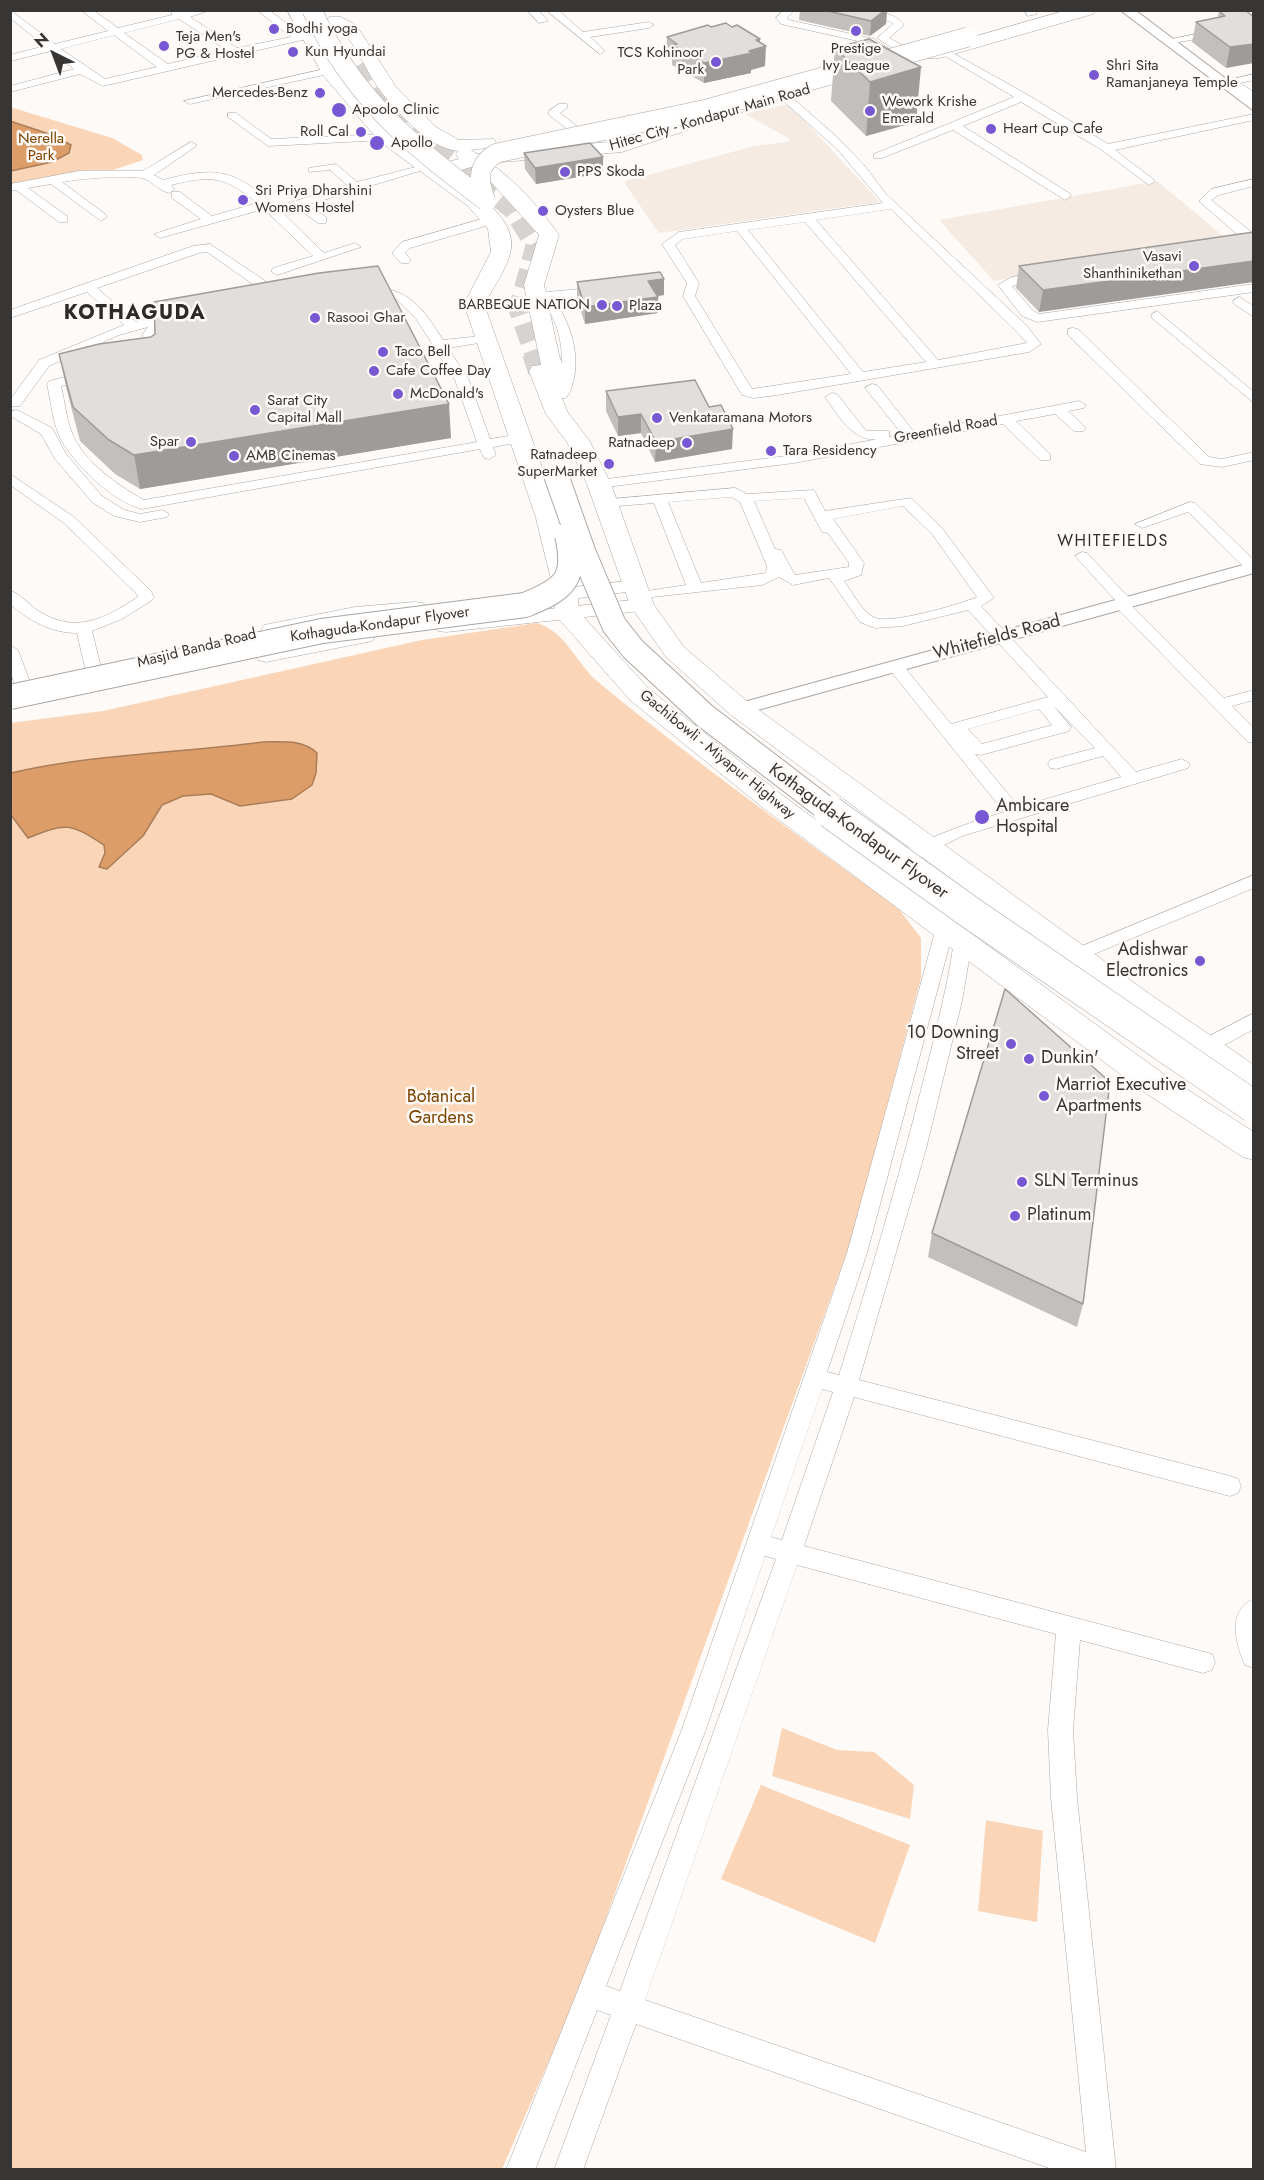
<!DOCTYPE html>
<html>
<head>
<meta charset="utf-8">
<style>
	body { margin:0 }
	#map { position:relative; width:1264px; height:2180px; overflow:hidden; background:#fefaf7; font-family:Jost,sans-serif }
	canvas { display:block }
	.frame { position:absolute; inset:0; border:12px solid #373635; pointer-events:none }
	.north { position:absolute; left:24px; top:24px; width:60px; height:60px; -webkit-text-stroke:4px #fefaf7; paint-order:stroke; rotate:318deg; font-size:16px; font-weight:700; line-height:24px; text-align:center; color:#373635 }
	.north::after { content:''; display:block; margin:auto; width:21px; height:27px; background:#373635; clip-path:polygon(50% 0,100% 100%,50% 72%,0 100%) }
</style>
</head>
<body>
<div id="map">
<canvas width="1264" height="2180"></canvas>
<div class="frame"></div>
<div class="north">N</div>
</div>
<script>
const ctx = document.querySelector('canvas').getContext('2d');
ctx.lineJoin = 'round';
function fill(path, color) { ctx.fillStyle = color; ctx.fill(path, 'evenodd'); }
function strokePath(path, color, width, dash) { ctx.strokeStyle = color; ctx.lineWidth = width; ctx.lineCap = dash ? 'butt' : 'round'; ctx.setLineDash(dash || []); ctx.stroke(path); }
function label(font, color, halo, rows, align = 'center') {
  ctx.font = font + ' Jost,sans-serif'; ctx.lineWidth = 5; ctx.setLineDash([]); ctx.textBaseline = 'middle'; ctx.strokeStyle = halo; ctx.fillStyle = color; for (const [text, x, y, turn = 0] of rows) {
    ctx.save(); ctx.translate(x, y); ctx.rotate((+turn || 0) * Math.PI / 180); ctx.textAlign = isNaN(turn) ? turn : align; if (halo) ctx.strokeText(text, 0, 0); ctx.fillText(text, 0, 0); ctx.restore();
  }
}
const built = new Path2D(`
	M789,104L880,202L659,233L625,184L626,181L754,146L787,142L790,139L745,114Z
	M1157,181L1233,244L994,281L939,220Z`);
const green = new Path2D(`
	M10,107L112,138L142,155L143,160L113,170H84L11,185Z
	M537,623C566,632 576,663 598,682C695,762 797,835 898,908L921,938V978L850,1244L581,1987L502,2169H11L10,723L103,711L422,640Z
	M782,1728L837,1750L874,1752L914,1785L910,1819L772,1776Z
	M761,1785L910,1845L875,1943L721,1879Z
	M986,1820L1043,1831L1037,1922L978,1911Z`);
const water = new Path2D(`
	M10,121L52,135L71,145L69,153L52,162L11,171Z
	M263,742C282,742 302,739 317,753L316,773L312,785L292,799L240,806L211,794L183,796L162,805L143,836L107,869L99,867L105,853L104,845C69,822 66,823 28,838L11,815V773C93,754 179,753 263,742Z`);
const primaryTunnelFar1 = new Path2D(`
	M359,65L382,97L410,128L513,210L535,246L518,309L534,354`);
const primaryTunnel = new Path2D(`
	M534,353L540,371`);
const minor = new Path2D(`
	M10,10L55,44L108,31L81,10H93L118,28L172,15L171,10H210L190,17L237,48L291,37L257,10H269L302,35L310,34L315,37L103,86L80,74L10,92V86L74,69L51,51L10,61V55L45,46L10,18ZM179,19L227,50L168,64L124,33ZM114,35L157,67L105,79L61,49Z
	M527,10H538L548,21L539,23Z
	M546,10H558L583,32L649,22L654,25L649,28L590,37L605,51L600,54Z
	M783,10H795L787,18L789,20L874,39L891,50L886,53L867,43L781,24L776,18Z
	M849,10C867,10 893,10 904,25L889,38L902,45V49H894L877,38L893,24L891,22Z
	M1024,10H1035L1037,14L1028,16Z
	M1211,31L1216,34L1215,36L1167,44L1162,41Z
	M944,48L1028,95L1108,144L1254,114V120L1115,150L1153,179L1155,181L1149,185L1102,150L1021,102L963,126L1069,193L1071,196L1065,200L953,130L882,158H874V154L1014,97L940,53L939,51Z
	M329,68L334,71L333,73L190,104L184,101Z
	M1254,74V80L1240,83L1254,92V100L1231,85L1222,86L1217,83Z
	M780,94H788L837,137L864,165L886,194L1027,326L1041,344L1029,352L777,395L754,398L742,395L683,296L687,283L662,244L679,232L883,203L838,150L780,98ZM891,209L1017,332L1027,343L938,360L816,220ZM805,222L926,362L863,372L748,230ZM737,231L851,374L752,389L695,296L699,283L675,245L683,239Z
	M559,104H567V108L560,113L579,128V132H571L549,115V111Z
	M228,113H236L271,139L385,134L391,137L385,140L268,146L228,117Z
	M191,142L197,145L195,147L154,175L163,180C216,166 235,169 276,207L347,185L330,170L309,172V168L336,164L357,182L427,164L433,167L307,205L326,217V223H318L297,208L283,213L324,253L355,243L361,247L277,275L271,271L273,268L313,256L264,209L160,238L154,234L201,219L172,198V192H180L212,216L257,203C225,176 211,175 171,185L175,189L169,193C158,190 154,183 145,179C131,174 78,179 62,182L105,214L107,217L101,221L51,184L28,188L67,216V222H59L16,190L10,191V184L79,171H143Z
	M1254,179V186L1219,195L1211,200L1254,234V242L1241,238L1199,201L1211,189Z
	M492,216L496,217V223L410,248L405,253L411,260L409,263H401L392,253L402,242Z
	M210,244L264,280L268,288L263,298L243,301V295L254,293V285L207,252L199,253L97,288L136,322L164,315L169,316V321L178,319L184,323L158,332L155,366H145L143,363V334L148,327L119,335L49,366L20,406H10V400L39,360L124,325L87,292L10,318V310L193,246Z
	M1043,272L1049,276L1047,279L1012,286L1032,310L1039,314L1254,284V292L1037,322L1022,316L998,285L1012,277Z
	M534,281L547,292L601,287L607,291L601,295L553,299C573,324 585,369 566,398H556L554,395C567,373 563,332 549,311C543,302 534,294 528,285Z
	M367,287C409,287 422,307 443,340L491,335V341L448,348L469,380L490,439L521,434L526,435V441L493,447L496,455L489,459L484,458L480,449L142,509C113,502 71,462 59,435C52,419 51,401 47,384L49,381L90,371L95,372V378L61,386C65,402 66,418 72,433C84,462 117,485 144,500L477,442L455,380L417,320L396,299L385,295L363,294V288Z
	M1239,297L1254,306V317L1234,304L1233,301Z
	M1157,311L1254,392V403L1152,318L1151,315Z
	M1073,328L1078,329L1209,457L1222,459L1254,452V460L1222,467L1200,464L1068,335V329Z
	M872,384L877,385L914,432L1079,401L1086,405L1084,408L1068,411L1086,428L1084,431H1074L1055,414L1016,421L1050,454V460H1040L1003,424L794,463L599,488L592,484L599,480L794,455L878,439C852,442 839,416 825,397L832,393L837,394L866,431H889V437L902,434L865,388Z
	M17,410L52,428L66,454L102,496L124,510L140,514L162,510L169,514L167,517L140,522L114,516L92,502L55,459L41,434L12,417V411Z
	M10,474L74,517L151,591L154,598L151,601L122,619L92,631L102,672L100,675L94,677L86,672L77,633C52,633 29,621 10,604V591C20,593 28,604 37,610C75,635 104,619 138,597L136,593L64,523L10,485Z
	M735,488L747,494L814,490L825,511L911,498L942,528L994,598L981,606L1136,772L1182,759L1190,764L1188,768L962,836L897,869H885L882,865L885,861C924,839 961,825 1004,812L889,669L887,666L889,663H901L951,724L1048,697L968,610L903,626L875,628L860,622L829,578L793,585L779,577L762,585L634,599L631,596L634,593L686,585L654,503L606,507L599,503L601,500ZM732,497L740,502L767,566L766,573L701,583L668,502ZM804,498L822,532L828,533L849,563V567L795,575L781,550L775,549L754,501ZM903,506L932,534L977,597C961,604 887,626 873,617C861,610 852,592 844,581L861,575L864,563L833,519ZM1053,705L1095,748L1050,760L1048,764L1050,768L1056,769L1103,756L1121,777L1019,807L975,754L981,755L1069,731L1071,727ZM1039,709L1052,725L982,744L968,729Z
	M1190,502L1195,503L1254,560V572L1248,571L1188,512L1142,528L1135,524Z
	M1082,552L1087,553L1131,600L1134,603L1132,606L1224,698L1254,690V700L1232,706L1254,728V743L1248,742L1116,607L1113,604L1116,601L1075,556Z
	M10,645L18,650L31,685L29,688H17C9,675 10,661 10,645Z
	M1254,875V888L1082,959H1070L1067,955L1070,951Z
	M945,922L951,924L954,928L867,1253L827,1372L839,1375C868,1284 895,1191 919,1098C932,1046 946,995 954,942L957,938H969L972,942L962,1001L926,1149L859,1380L1230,1476L1238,1479L1241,1486L1238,1493L1230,1496L854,1397L804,1546L1212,1654L1215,1662L1212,1670L1203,1673L1080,1640L1073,1730L1077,1798L1116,2170H1055L636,2024L583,2170H554L611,2015L597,2010L535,2170H506L681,1732L847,1253L936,928L939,924ZM822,1389L833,1392L782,1540L771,1537ZM765,1556L776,1559L620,1991L606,1986L705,1732ZM797,1565L1056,1634L1048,1730L1051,1798L1086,2152L645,2000Z
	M1254,1013V1029L1210,1053H1196L1193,1048L1196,1043Z
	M1254,1599V1668L1245,1665C1236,1645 1226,1610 1254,1599Z`);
const tertiary = new Path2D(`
	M1120,10H1135L1254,100V111Z
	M1254,562V573L747,713H733L730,709L733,705Z`);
const secondary = new Path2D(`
	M635,580L642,582L646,586L642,590L540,603L533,601L529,597L533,593L540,591Z
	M642,599L650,600L653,605L650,610L446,632L438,631L435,626L438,621L446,620Z
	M415,602L423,603L426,608L423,613L355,619L272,636L264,635L261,630L264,625L355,607Z
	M364,630L372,631L375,636L372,641L266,662L258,660L255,655L258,650L266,648Z`);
const primary = new Path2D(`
	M287,10H304L337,69L391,133L436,165L459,159L456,154L458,151C429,148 399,114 382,93C368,75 360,52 345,34C340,28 331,27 327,21L329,17H341L356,25L396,87L436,127L459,140L494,139L496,143L494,147L471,150L477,154L620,141L733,103H745L748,107L745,111L622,152L490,163C517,182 540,208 559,235L544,285L559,355L571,390L568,395L561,396L568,413L589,440L611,484L654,605L684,647L749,703L1151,995L1254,1065V1092L1243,1089L1129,1011L731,715L666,657L630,605L587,484L567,442L546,414L529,371L532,366L541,365L524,285L539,235L490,181L471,167L448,174C472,191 520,218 510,254C505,272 493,288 484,304L560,518L577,588L579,612L648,688L782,795L1169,1078L1254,1132V1160L1243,1157L1147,1094L762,807L630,700L558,618L555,613L553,588L536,518L464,304L491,252L488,229L468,206L379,141L323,75Z
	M1067,10H1095L1093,14L940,58H928L925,54L928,50Z`);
const primaryBridgeFar2 = new Path2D(`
	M312,10C352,96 411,146 486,201
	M486,201C478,181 476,165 497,153L707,109L968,37`);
const primaryBridgeFar1 = new Path2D(`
	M556,475L584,554L614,625L633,649L704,715L832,813
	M10,697L322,631L525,605C565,589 577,579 567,535`);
const primaryBridge = new Path2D(`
	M830,812L968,911L1254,1107`);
const wall = new Path2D(`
	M800,10H887L886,24L870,36L799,20Z
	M1245,10L1226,68L1192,42L1196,22L1218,17L1219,11Z
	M711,27L760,43L765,66L751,70V73L704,83L672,65V60L666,57L667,37Z
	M835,48L916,122L866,136L831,101Z
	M524,153L603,157V173L536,184L525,169Z
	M1254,232L1039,312L1016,288L1019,266Z
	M664,279V295L658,296V313L585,324L577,299V282Z
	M59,354L451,438L140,489L115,474L80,441L66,387Z
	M606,391L732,449L655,462L641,433L618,436L606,411Z
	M932,1233L1083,1304L1077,1327L928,1257Z`);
const shadedWall = new Path2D(`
	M885,10H887L886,24L870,36L871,21Z
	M760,39V48L766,46L765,66L751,70V73L704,83V63L749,51L756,40Z
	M1254,44V63L1226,68L1230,47Z
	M921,67L916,122L866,136L870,82Z
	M603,157V173L536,184L535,168Z
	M1254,261V282L1039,312L1043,290Z
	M664,279V295L648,297V281Z
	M658,297V313L585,324V307Z
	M449,404L451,438L140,489L134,455Z
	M641,414V433L618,436V417Z
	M733,429L732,449L655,462L656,442Z`);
const building = new Path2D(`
	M824,10H885L871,21Z
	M1223,10H1245L1254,17V44L1230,47L1196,22L1225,16L1219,11Z
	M726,23L732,27L737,25L760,39L756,40L766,46L749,51L752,53L704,63L672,45L677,44L667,37L708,25L711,27Z
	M869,39L921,67L870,82L835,48Z
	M590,143L603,157L535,168L524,153Z
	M1254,232V261L1043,290L1019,266Z
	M378,266L449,404L134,455L109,440L73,407L59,354L99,344L151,337L155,334L154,302L319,273Z
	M660,272L664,279L648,281L658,297L585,307L577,282Z
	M695,380L709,407L721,405L733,429L656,442L641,414L618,417L606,391Z
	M1005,989L1110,1082L1083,1304L932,1233Z`);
const markers = [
	[274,29,6,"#7858d2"],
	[856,31,6,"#7858d2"],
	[164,46,6,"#7858d2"],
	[293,52,6,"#7858d2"],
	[716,62,6,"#7858d2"],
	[1094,75,6,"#7858d2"],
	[320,93,6,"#7858d2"],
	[339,110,8,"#7858d2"],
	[870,111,6,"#7858d2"],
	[991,129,6,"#7858d2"],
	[361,132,6,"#7858d2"],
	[377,143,8,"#7858d2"],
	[565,172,6,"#7858d2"],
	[243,200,6,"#7858d2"],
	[543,211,6,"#7858d2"],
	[1194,266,6,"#7858d2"],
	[602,305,6,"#7858d2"],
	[617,306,6,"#7858d2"],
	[315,318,6,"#7858d2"],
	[383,352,6,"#7858d2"],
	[374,371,6,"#7858d2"],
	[398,394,6,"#7858d2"],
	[255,410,6,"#7858d2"],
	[657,418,6,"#7858d2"],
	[191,442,6,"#7858d2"],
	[687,443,6,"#7858d2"],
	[771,451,6,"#7858d2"],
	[234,456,6,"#7858d2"],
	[609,464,6,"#7858d2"],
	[982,817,8,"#7858d2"],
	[1200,961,6,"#7858d2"],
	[1011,1044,6,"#7858d2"],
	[1029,1059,6,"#7858d2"],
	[1044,1096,6,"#7858d2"],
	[1022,1182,6,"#7858d2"],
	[1015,1216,6,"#7858d2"]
];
const farPoinames = [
	["Bodhi yoga",286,29],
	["Teja Men's",176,37],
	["PG & Hostel",176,54],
	["Prestige",856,49,"center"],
	["Ivy League",856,66,"center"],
	["Kun Hyundai",305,52],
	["TCS Kohinoor",704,53,"right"],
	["Park",704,70,"right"],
	["Shri Sita",1106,66],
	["Ramanjaneya Temple",1106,83],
	["Mercedes-Benz",308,93,"right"],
	["Wework Krishe",882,102],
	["Emerald",882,119],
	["Apoolo Clinic",352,110],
	["Heart Cup Cafe",1003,129],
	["Roll Cal",349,132,"right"],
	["Apollo",391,143],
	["PPS Skoda",577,172],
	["Sri Priya Dharshini",255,191],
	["Womens Hostel",255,208],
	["Oysters Blue",555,211],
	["Vasavi",1182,257,"right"],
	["Shanthinikethan",1182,274,"right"],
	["BARBEQUE NATION",590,305,"right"],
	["Plaza",629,306],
	["Rasooi Ghar",327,318],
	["Taco Bell",395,352],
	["Cafe Coffee Day",386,371],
	["McDonald's",410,394],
	["Sarat City",267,401],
	["Capital Mall",267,418],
	["Venkataramana Motors",669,418],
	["Spar",179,442,"right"],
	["Ratnadeep",675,443,"right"],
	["Tara Residency",783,451],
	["Ratnadeep",597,455,"right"],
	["SuperMarket",597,472,"right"],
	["AMB Cinemas",246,456]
];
const farStreetnames = [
	["Hitec City - Kondapur Main Road",710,118,-16],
	["Greenfield Road",946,430,-10],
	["Kothaguda-Kondapur Flyover",380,625,-8],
	["Masjid Banda Road",197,649,-14],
	["Gachibowli - Miyapur Highway",717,755,39]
];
const farParknames = [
	["Nerella",41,139],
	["Park",41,156]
];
const farNeighbourhoodnames = [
	["WHITEFIELDS",1113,542]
];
const streetNames = [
	["Whitefields Road",997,638,-15],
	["Kothaguda-Kondapur Flyover",858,832,36]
];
const poiNames = [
	["Ambicare",996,807],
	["Hospital",996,828],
	["Adishwar",1188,951,"right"],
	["Electronics",1188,972,"right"],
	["10 Downing",999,1034,"right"],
	["Street",999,1055,"right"],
	["Dunkin'",1041,1059],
	["Marriot Executive",1056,1086],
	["Apartments",1056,1107],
	["SLN Terminus",1034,1182],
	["Platinum",1027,1216]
];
const parkNames = [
	["Botanical",441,1098],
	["Gardens",441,1119]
];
const farDistrictnames = [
	["KOTHAGUDA",135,314]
];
fill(built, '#f5ebe3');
fill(green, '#fbd5b8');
fill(water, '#dc9d69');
strokePath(water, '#aa7e59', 1.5);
strokePath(primaryTunnelFar1, '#d6d3d0', 19, [19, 9]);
strokePath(primaryTunnel, '#d6d3d0', 24, [24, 12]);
strokePath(minor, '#aaa7a4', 1);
strokePath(tertiary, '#aaa7a4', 2);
strokePath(secondary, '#aaa7a4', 1);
strokePath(primary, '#aaa7a4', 1);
fill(minor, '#fff');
fill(tertiary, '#fff');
fill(secondary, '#fff');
fill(primary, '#fff');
strokePath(primaryBridgeFar2, '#aaa7a4', 20, []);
strokePath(primaryBridgeFar1, '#aaa7a4', 26, []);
strokePath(primaryBridge, '#aaa7a4', 33, []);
strokePath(primaryBridgeFar2, '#fff', 19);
strokePath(primaryBridgeFar1, '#fff', 24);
strokePath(primaryBridge, '#fff', 32);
fill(wall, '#c2bfbc');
fill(shadedWall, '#9e9b99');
fill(building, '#e2dedb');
strokePath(building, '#9e9b99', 1.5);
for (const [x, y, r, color] of markers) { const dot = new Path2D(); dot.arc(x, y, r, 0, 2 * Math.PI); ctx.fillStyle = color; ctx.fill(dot); strokePath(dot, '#fefaf7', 2); }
label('15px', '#373635', '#fefaf7', farPoinames, 'left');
label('15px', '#373635', '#fefaf7', farStreetnames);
label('15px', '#7d4300', '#fefaf7', farParknames);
ctx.letterSpacing = '1.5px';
label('16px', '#2d2a28', '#fefaf7', farNeighbourhoodnames);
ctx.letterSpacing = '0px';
label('18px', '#373635', '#fefaf7', streetNames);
label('18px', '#373635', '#fefaf7', poiNames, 'left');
label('18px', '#7d4300', '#fefaf7', parkNames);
ctx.letterSpacing = '1.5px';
label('bold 20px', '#2d2a28', '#fefaf7', farDistrictnames);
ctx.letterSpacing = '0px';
</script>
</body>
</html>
